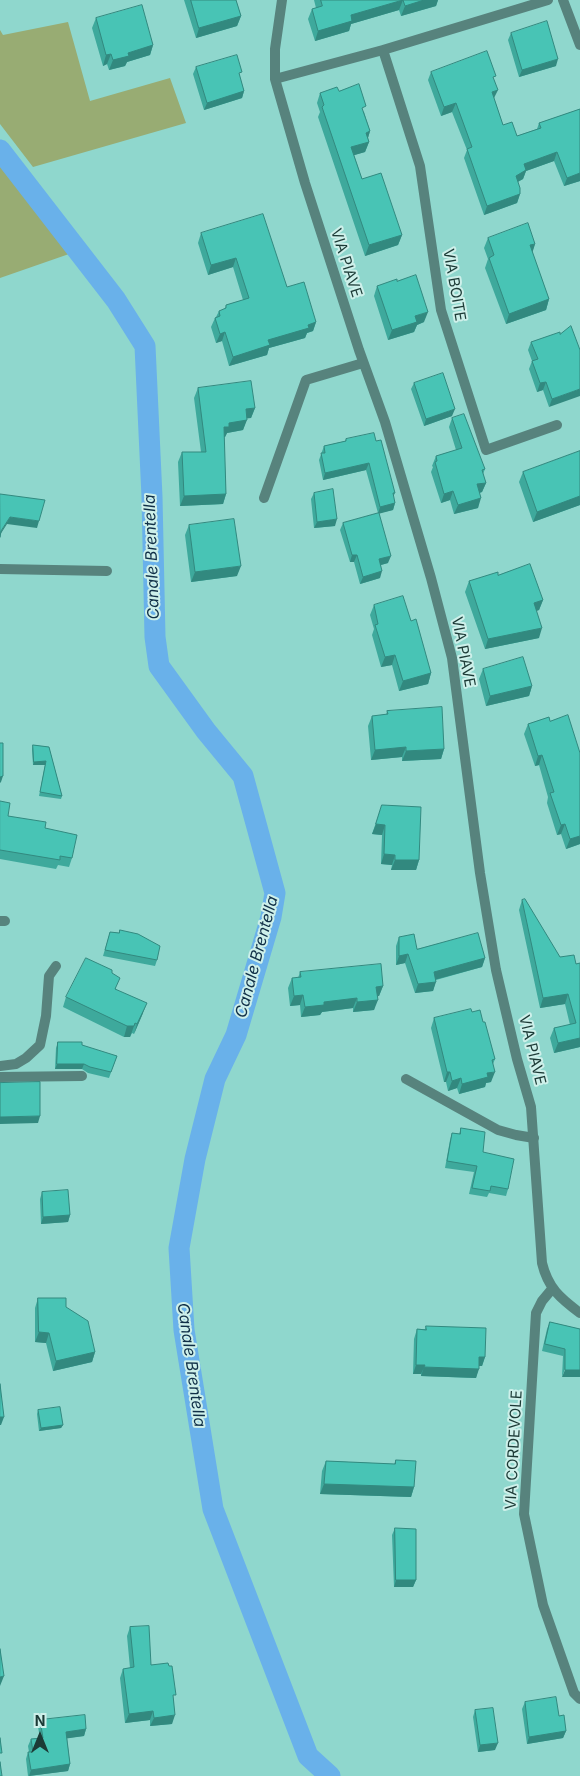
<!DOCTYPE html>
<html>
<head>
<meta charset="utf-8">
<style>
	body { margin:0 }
	#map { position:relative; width:580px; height:1776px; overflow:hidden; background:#8fd7cd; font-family:Inter,sans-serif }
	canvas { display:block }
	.north { position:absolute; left:15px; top:1711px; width:50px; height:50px; -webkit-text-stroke:4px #cef0ea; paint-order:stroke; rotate:0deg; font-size:14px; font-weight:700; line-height:20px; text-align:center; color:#1c3a36 }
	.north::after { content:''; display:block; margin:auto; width:18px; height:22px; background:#1c3a36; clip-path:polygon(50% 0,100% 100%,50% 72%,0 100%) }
</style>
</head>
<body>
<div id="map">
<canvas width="580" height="1776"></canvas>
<div class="north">N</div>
</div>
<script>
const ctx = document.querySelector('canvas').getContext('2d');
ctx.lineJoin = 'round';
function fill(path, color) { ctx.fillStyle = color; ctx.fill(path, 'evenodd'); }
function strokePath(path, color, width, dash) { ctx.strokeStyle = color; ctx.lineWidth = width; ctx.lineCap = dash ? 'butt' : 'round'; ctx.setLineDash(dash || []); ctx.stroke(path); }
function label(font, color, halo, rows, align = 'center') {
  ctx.font = font + ' Inter,sans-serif'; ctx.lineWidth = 4; ctx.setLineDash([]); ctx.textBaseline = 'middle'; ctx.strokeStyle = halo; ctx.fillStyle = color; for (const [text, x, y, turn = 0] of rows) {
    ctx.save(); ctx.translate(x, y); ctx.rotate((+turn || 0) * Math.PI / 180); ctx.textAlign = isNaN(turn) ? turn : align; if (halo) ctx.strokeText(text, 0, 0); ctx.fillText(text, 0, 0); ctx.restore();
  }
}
const green = new Path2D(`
	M68,22L90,101L170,78L186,123L33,167L0,124V30L3,35Z
	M0,164L69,254L0,278Z`);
const canal = new Path2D(`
	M0,150L116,300L145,346L152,497L155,637L159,666L206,731L243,776L275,893L271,917L236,1035L215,1079L195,1159L179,1248L184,1330L213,1509L308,1756L330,1776`);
const lane = new Path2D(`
	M0,569L107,571
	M0,1066L16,1064L26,1058L40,1045L46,1016L49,976L56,966
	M0,1077L82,1076
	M406,1079L498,1130L516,1135L534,1138`);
const street = new Path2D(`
	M282,0L275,49V79L305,183L359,350L385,422L431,578L452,658L480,873L496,970L517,1059L531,1107L542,1263C548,1288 560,1298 580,1313
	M563,0L580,45
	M383,50L420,166L441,310L486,450L557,425
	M275,79L383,50L548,0
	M264,498L306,380L363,363
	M0,921H5
	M552,1289L542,1301L536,1313L524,1514L543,1605L574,1693L580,1699`);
const wall = new Path2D(`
	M184,0H236L241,16L237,26L196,38Z
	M314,0H438L436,6L401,16L399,10L351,24L349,31L315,41L308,19L312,9L316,8Z
	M96,18L153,45L150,55L127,62L125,66L109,70L107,64L103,66L92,28Z
	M511,33L556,66L519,77L508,40Z
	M196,67L240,77L244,91L242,98L204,110L193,74Z
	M431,72L495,81L494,98L503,125L517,136L537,129L539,123L580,109V181L564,186L554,161L526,171L523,179L518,182L520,194L517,203L484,215L464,158L467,150L452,112L441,116L428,80Z
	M339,91L364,112L370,131L368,138L369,142L365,152L354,155L362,179L402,235L398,245L365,256L318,117L320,112L317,103L320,93Z
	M201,233L287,287L316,322L313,331L307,333L305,338L269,348L267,355L229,366L222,341L216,343L211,327L215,318L216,317L219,311L225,309L226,305L243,300L233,267L208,275L198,243Z
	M488,238L535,244L532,252L549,299L546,310L506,324L485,268L488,259L484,248Z
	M397,281L424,322L417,325L414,332L388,340L374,296L377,286Z
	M560,334L580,350L549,407L543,390L537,392L529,369L532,361L528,350L531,342Z
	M414,383L452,416L424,426L411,389Z
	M198,388L255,408L251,418H247L243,430L227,433L225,437H224L226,494L223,504L180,506L178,462L182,452H201L194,398Z
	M452,418L485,469L483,474L486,483L482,492L480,493L478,508L454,514L450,500L441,503L431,472L433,467L432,466L436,456L456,450L449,427Z
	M346,439L376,441L395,493L393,497L395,503L393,510L379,513L388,563L381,565L380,578L360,584L354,562H350L340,530L343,523L378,513L366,470L323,480L319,460L324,446L345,441Z
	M580,451V505L533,522L519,482L523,472Z
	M314,493L335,526L314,528L311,499Z
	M189,525L237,576L191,582L185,535Z
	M498,575L543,600L539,610L536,611L539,638L485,649L465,592L469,581Z
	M374,605L411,621L431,673L428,684L399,691L392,665L381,667L372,635L374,629L370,615Z
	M483,669L532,686L529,696L486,706L479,679Z
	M387,711L444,749L441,759L402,761V757L371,760L368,726L372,716L386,715Z
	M549,717L580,844L566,849L561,834L557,835L547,803L548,797L539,765L535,766L524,734L528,724Z
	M33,745L49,747L62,796L61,799L39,796L45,765H33L32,749Z
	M0,801L8,816L45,828L72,858L69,867L58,865L56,869L0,859Z
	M382,805L419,860L416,870H391L392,865L381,864L382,835L372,834Z
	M522,900L560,957L576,964L580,963V1049V1047L554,1053L550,1038L554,1028L570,1025L565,1004L540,1008L519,910Z
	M120,930L157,960L155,966L103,956L110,932L119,933Z
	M399,937L417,949L485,958L482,967L436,980L433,991L415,993L405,963L396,965V946Z
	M300,972L383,986L379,996H377L374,1010L353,1012V1008L322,1012L320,1015L301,1017L300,1005L290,1006L288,988L292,978H298Z
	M112,973L116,989L143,1013L134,1034L132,1033L130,1037H124L63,1007L66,997Z
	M472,1012L483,1022L495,1059L493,1064L491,1082L486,1083L485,1087L459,1094L457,1088L448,1091L446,1082H444L431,1028L434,1018Z
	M58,1042L117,1056L109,1078L88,1073L82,1069H55L56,1048Z
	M461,1128L483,1152L508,1189L506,1196L489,1193L487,1197L469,1194L474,1172L445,1168L450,1140L452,1133L459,1134Z
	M42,1192L70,1215L68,1222L41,1224L40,1199Z
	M38,1298L66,1307L95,1352L92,1362L53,1371L46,1343L35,1342V1308Z
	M550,1322L580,1329L562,1377L563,1356L542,1351L547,1329Z
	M426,1326L485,1357L482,1366H479L476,1378L421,1376V1374H413L414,1339L417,1329H425Z
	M38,1410L63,1425L61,1428L39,1431L37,1414Z
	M396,1460L414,1487L411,1497L320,1494L322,1471L326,1461L394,1464Z
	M395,1528L416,1580L413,1587H394L392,1535Z
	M130,1627L151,1665L174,1702L172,1724L150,1726V1720L125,1723L120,1678L123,1669L130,1668L127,1636Z
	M525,1702L559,1716L566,1731L563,1738L527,1744L522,1709Z
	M475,1710L495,1750L478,1752L473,1717Z
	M40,1720L86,1729L84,1736L67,1738L70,1764L68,1771L28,1776L26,1759L28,1752H29L28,1746L31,1739L40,1738L38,1727Z`);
const shadedWall = new Path2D(`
	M403,0L399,10L351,24L349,31L315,41L318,31L351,15Z
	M424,0H438L436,6L401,16L405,6Z
	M241,16L237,26L196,38L199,28Z
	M153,45L150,55L127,62L125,66L109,70L113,60L128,53Z
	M111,54L107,64L103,66L106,55Z
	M558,59L556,66L519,77L522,70Z
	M498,90L494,98L492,92Z
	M244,91L242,98L204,110L207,103Z
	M456,103L452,112L441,116L444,107Z
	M370,131L367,141L366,133Z
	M369,142L365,152L348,157L351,147Z
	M557,152L554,161L526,171L523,179L513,184L516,176L524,164Z
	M580,173V181L564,186L567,178Z
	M520,194L517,203L484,215L487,206Z
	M402,235L398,245L365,256L369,245Z
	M535,244L532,254L530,245Z
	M236,258L233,267L208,275L211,265Z
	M549,299L546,310L506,324L509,314Z
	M428,312L424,322L417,325L414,332L388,340L392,330L415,316Z
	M316,322L313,331L307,333L305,338L269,348L267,355L229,366L233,357L268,340Z
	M225,332L222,341L216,343L220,334Z
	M546,382L543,390L537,392L540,383Z
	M580,389V396L549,407L552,399Z
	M255,408L251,418L242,419L246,409Z
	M455,409L452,416L424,426L426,419Z
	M247,420L243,430L227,433L225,437H220L224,427L229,423Z
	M369,463L366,470L323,480L325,473Z
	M486,483L482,492L473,494L477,484Z
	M453,491L450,500L441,503L444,494Z
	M226,494L223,504L180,506L184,496Z
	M580,496V505L533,522L537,512Z
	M481,498L478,508L454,514L458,505Z
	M395,503L393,510L378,514L380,507Z
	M10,517L39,521L37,528L7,524L0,535V533Z
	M337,519L335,526L314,528L317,522Z
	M352,555H357L354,562H350Z
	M391,556L388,563L377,566L379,559Z
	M241,566L237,576L191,582L195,572Z
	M382,571L380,578L360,584L363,577Z
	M543,600L539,610L530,613L534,603Z
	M542,628L539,638L485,649L488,639Z
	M395,655L392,665L381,667L385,657Z
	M431,673L428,684L399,691L403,681Z
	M532,686L529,696L486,706L490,696Z
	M406,747L402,757L371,760L375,750Z
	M444,749L441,759L402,761L406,751Z
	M542,755L539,765L535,766L538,756Z
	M46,761L45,765H33L34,762Z
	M3,776L1,782L0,783V777Z
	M376,824L385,825L382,835L372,834Z
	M565,824L561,834L557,835L561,825Z
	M580,836V844L566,849L570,839Z
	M384,854L395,855L392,865L381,864Z
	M395,860H419L416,870H391Z
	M408,954L405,963L396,965L399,956Z
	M485,958L482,967L430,981L434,972Z
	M436,982L433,991L415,993L418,984Z
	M383,986L379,996L372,997L376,987Z
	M568,994L565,1004L540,1008L543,998Z
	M303,995L300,1005L290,1006L294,996Z
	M357,998L353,1008L322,1012L320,1015L301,1017L305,1007L324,1002Z
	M378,1000L374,1010L353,1012L357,1002Z
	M147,1003L143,1013L134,1034L137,1024Z
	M127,1026H134L130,1037H124Z
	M580,1038V1047L554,1053L558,1043Z
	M57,1064H84L82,1069H55Z
	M447,1072H450L446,1082H444Z
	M495,1072L491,1082L486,1083L485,1087L459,1094L462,1084L487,1073Z
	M461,1078L457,1088L448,1091L452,1081Z
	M40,1116L38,1123L0,1124V1117Z
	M70,1215L68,1222L41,1224L43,1217Z
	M39,1332L49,1333L46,1343L35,1342Z
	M95,1352L92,1362L53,1371L56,1361Z
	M479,1357H485L482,1366H476Z
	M416,1365H425L421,1374H413Z
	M424,1367L479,1369L476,1378L421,1376Z
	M565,1370H580V1377H562Z
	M0,1417H4L1,1425H0Z
	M63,1425L61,1428L39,1431L41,1428Z
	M324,1484L414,1487L411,1497L320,1494Z
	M396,1580H416L413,1587H394Z
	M4,1676L0,1686V1677Z
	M153,1711L150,1720L125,1723L129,1714Z
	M175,1715L172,1724L150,1726L154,1718Z
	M86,1729L84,1736L63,1739L66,1732Z
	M566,1731L563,1738L527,1744L529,1737Z
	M498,1743L495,1750L478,1752L480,1745Z
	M70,1764L68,1771L29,1776L31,1770Z`);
const building = new Path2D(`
	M191,0H236L241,16L199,28Z
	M321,0H424L405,6L403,0L351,15L352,21L318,31L312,9L322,6Z
	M142,5L153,45L128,53L129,56L113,60L111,54L106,55L96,18Z
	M547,21L558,59L522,70L511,33Z
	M487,51L496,76L493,77L498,90L492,92L503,125L512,122L517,136L541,128L539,123L580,109V173L567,178L557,152L524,164L526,170L516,176L520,188V194L487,206L467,149L472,147L456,103L444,107L431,72Z
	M237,55L242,72L239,73L244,91L207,103L196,67Z
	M359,84L366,106L362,108L370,131L366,133L369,142L351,147L362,179L381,173L402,235L369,245L322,107L324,105L320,93L337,87L339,91Z
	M263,214L287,287L304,282L316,322L308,325L309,328L268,340L270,345L233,357L225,332L220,334L215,318L220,316L219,311L226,308V305L249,298L236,258L211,265L201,233Z
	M528,223L535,244L530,245L549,299L509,314L489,258L494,255L488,238Z
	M416,275L428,312L415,316L417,322L392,330L377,286L397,279V281Z
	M571,326L580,350V389L552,399L546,382L540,383L532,361L538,359L531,342L560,332V334Z
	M443,373L455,409L426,419L414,383Z
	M251,381L255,408L246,409L247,420L229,423V427H224L226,494L184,496L182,452H206L198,388Z
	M464,414L485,469L482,470L486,483L477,484L481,498L458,505L453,491L444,494L435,462L437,461L436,456L462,448L452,418Z
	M374,433L376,441L381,440L395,493H393L395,503L380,507L369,463L325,473L321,453H325L324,446L346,441V439Z
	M580,451V496L537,512L523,472Z
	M333,489L337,519L317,522L314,493Z
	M0,494L45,500L39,521L10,517L1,531L0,537Z
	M379,513L391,556L379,559L382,571L363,577L357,555H352L343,523Z
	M234,519L241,566L195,572L189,525Z
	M530,564L543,600L534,603L542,628L488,639L469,581L498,572V575Z
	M403,596L411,621L416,619L431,673L403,681L395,655L385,657L375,625L378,624L374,605Z
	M523,657L532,686L490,696L483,669Z
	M442,707L444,749L406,751V747L375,750L372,716L388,714L387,711Z
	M568,715L580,753V836L570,839L565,824L561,825L550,793L554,792L542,755L538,756L528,724L549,717L550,721Z
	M0,743H3V776L0,777Z
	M33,745L49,747L62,796L40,792L46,761L34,762Z
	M0,801L10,803L8,816L46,822L45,828L77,835L72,858L60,856V860L0,850Z
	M382,805L421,807L419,860H395V855L384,854L385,825L376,824Z
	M525,899L560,957L574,955L576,964L580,963V1038L558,1043L554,1028L576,1023L568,994L543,998L522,900Z
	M120,930L138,934L160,946L157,960L105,950L110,932L119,933Z
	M478,933L485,958L434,972L436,982L418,984L408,954L399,956V937L414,934L417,949Z
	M86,958L112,970V973L120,978L115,989L147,1003L137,1024L135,1023L134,1026H127L66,997Z
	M381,964L383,986L376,987L378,1000L357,1002V998L324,1002V1005L305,1007L303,995L294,996L292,978L301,977L300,972Z
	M471,1009L472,1012L480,1010L483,1022H485L495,1059L492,1060L495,1072L487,1073L488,1077L462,1084L461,1078L452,1081L450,1072H447L434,1018Z
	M58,1042H82V1045L117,1056L111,1072L90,1067L84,1064H57Z
	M40,1082V1116L0,1117V1083Z
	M461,1128L485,1132L483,1152L514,1159L508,1189L491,1186L490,1191L472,1188L477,1166L447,1161L452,1133L460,1134Z
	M68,1190L70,1215L43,1217L42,1192Z
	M38,1298H66V1307L88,1321L95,1352L56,1361L49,1333L39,1332Z
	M550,1322L580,1329V1370H565V1349L545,1344Z
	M426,1326L486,1328L485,1357H479V1369L424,1367L425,1365H416L417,1329L426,1330Z
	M0,1384L4,1417H0Z
	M60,1407L63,1425L41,1428L38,1410Z
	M396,1460L416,1461L414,1487L324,1484L326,1461L395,1464Z
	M395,1528L416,1529V1580H396Z
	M149,1626L151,1665L168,1663L169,1666H172L176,1695H173L175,1715L154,1718L153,1711L129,1714L123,1669L134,1667L130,1627Z
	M0,1649L4,1676L0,1677Z
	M556,1697L559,1716L564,1715L566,1731L529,1737L525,1702Z
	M493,1708L498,1743L480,1745L475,1710Z
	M85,1715L86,1729L66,1732L70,1764L31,1770L28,1752H33L31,1739L43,1738L40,1720Z
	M0,1738L2,1753H0Z
	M0,1762L2,1776H0Z`);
const streetNames = [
	["VIA PIAVE",346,263,72],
	["VIA BOITE",454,285,80],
	["VIA PIAVE",463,652,79],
	["VIA PIAVE",532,1050,76],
	["VIA CORDEVOLE",514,1450,-87]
];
const waterNames = [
	["Canale Brentella",152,557,-92],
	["Canale Brentella",257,957,-75],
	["Canale Brentella",191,1365,82]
];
fill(green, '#98ac73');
strokePath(canal, '#69b1ea', 21);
strokePath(lane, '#57837d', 10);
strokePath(street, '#57837d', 10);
fill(wall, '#3ea99c');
fill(shadedWall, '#32897f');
fill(building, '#48c4b5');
strokePath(building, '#32897f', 1);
label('15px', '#1c3a36', '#cef0ea', streetNames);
label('italic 16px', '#102f47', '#cef0ea', waterNames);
</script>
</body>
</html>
